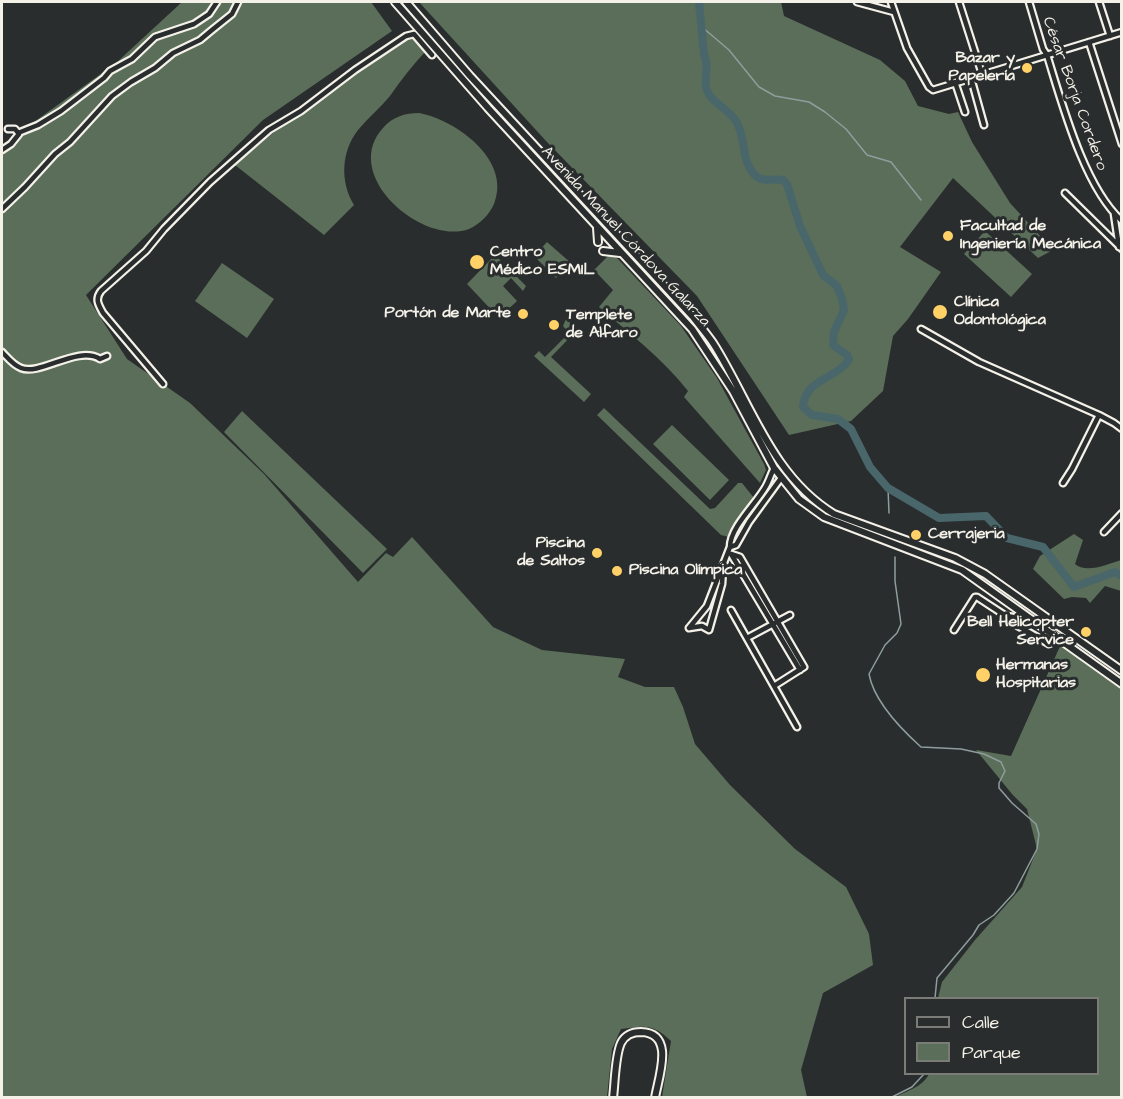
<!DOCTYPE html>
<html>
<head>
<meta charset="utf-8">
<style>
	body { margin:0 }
	#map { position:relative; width:1123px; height:1099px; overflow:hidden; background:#2a2d2e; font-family:"Architects Daughter",sans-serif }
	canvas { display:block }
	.frame { position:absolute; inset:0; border:3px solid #f4f1e8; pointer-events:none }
	.legend { position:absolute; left:904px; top:997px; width:195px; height:78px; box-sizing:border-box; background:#2a2d2e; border:2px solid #7b7b78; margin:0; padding:8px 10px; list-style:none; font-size:18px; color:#f4f1e8 }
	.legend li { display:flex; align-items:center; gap:12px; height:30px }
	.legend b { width:30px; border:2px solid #7b7b78 }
</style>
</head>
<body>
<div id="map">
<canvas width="1123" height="1099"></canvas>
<div class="frame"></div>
<ul class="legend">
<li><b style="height:8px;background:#2a2d2e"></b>Calle</li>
<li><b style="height:16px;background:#5a6e59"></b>Parque</li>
</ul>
</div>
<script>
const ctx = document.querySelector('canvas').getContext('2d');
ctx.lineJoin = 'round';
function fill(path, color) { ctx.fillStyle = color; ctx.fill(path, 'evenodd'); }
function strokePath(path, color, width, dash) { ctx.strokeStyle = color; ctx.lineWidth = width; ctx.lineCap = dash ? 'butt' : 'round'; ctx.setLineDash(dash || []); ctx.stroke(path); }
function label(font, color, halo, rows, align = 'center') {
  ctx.font = font + ' "Architects Daughter",sans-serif'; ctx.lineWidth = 6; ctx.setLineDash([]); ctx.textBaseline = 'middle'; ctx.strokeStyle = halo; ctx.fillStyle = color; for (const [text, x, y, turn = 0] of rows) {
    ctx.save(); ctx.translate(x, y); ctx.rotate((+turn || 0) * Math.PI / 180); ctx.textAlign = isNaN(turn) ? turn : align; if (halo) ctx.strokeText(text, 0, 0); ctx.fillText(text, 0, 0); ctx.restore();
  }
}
const green = new Path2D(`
	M182,2H371L392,31L263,120L86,295L127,359L190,403L264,474L358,582L386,553L393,557L412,537L493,627L542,650L625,659L618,677L645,687H674L683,707L695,744L730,785L795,849L846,887L869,934L873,965L823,993L801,1070L807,1097H662L671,1041C652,1023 645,1026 621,1029L612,1049L607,1097H2V145L116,63Z
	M419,2H781L784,16L880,60L905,81L918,106L949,114L958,112L972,142L1010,203L1053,250L1038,258L953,178L900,247L941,272L908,319L893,336L883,391L851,421L789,435L697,296L546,141Z
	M412,36L425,52C412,66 401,80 390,96C380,108 368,118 358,130C341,152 340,182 354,205L324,235L235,165L274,132L309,109L354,74Z
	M419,113C456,120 512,160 494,204C489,215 480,224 469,229C422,246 340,175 383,128C392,117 405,113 419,113Z
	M985,231L1032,274L1011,297L964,254Z
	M547,242L571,263L556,278L534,256Z
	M495,255L526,286L523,291L511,278L503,286L517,301L499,318L467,284Z
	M608,256H614L618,259L681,326L717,378L764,464L766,470L760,483L684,397L688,391C662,358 630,334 599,307L613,290L594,270Z
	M222,263L274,299L247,338L195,301Z
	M566,319L577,330L551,357L591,394L584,402L534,356L539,351L545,357L569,333L563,326Z
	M604,408L710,509L715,508L738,483H742L754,498L729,537L721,535L597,415Z
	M242,411L387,549L363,573L224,432Z
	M672,425L729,480L710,500L653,444Z
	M1074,534L1083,540L1075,564C1086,574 1108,564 1121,560V591L1105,586L1090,603L1086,598L1072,597L1064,599L1033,569L1040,556Z
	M1061,644L1121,688V1097L894,1098C905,1091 922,1088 929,1074H1098V998H938L942,982L975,940L1022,887L1037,849L1027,809L1012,794L976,750L1011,756Z`);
const stream = new Path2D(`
	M702,27L729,50L759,87L775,96L809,102L825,112L846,129L867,155L891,162L921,200
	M888,488L889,513
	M895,557V581L901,624L897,633L885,645L869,674C874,702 901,729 921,747L961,749L984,754L1001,762L1005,771L999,783V788L1012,803L1036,824L1039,834L1037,849L1014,893L994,915L979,925L973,935L937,978L935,998
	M890,1098L912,1087L924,1074`);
const river = new Path2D(`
	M699,2L704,55C710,66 704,75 706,87C708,101 728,108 736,121C746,137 741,159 753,173C762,184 772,178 783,180L787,184L800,226L823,275L837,286L842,299L844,310L834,332L833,345L847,355L849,359C838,379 805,378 803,407L812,415L838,419L851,429L870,467L888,488L939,518L986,516L1007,538L1043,547L1074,587L1115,572L1122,576`);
const minor = new Path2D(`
	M857,2L894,12
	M891,2L907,48L929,87L933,90L1122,32
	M959,2L982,74
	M1029,2L1043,49L1047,55C1062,103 1084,187 1122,221
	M1099,2L1110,36
	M1089,42L1122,144
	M971,78L984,125
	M955,82L965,112
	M18,133L38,125L61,111L104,78L110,71L132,59L155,37L194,24L209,14L217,2
	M2,150L11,144L19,134L15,129H8
	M1065,193L1122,249
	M2,209L25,187L55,154L70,142L112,96L131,82L155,68L173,53L200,40L212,30L232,14L238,2
	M1114,214L1119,247
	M921,329L979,362L1099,415L1114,423L1122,429
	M2,352C7,357 13,365 21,368C40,376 78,345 100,359L107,356
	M163,384L103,313C98,304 95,299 101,291L146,251L164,229L210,182L269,130L301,111L355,70L406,36L414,34L432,55
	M1063,483L1072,469L1099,415
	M1104,532L1122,513
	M730,547L736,545L749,522L781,478
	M731,554L740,557L804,667L774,686
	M731,554L800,670
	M731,610L797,727
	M1013,623L1049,644L1060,639
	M689,628L707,606L730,547C730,527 757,503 766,486C769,481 771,474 774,468
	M689,628L702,626L709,630L722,584L723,569
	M954,630L975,597H977L1006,616L1013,617L1014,621L1011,624L1005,623L1004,619L1006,616
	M747,638L790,615`);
const major = new Path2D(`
	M395,2L488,108L692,329L733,391L774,468L799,499L824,517L962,570L1122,684
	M406,2L470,76L693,317C699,325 707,334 713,343C750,401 771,476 834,514L955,558L985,574L1122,671
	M597,228L598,242
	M603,251L620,253
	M613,1098C615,1082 615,1056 621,1043C625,1035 633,1032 641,1032C676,1033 658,1078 655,1098`);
const markers = [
	[1027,68,6,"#ffd166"],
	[948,236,6,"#ffd166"],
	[477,262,8,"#ffd166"],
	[940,312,8,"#ffd166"],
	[523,314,6,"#ffd166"],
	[554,325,6,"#ffd166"],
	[916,535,6,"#ffd166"],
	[597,553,6,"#ffd166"],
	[617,571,6,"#ffd166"],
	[1086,632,6,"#ffd166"],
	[983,675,8,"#ffd166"]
];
const poiNames = [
	["Bazar y",1015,59,"right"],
	["Papelería",1015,77,"right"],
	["Facultad de",960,227],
	["Ingeniería Mecánica",960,245],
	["Centro",490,253],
	["Médico ESMIL",490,271],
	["Clínica",954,303],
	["Odontológica",954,321],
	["Portón de Marte",511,314,"right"],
	["Templete",566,316],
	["de Alfaro",566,334],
	["Cerrajeria",928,535],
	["Piscina",585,544,"right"],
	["de Saltos",585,562,"right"],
	["Piscina Olímpica",629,571],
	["Bell Helicopter",1074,623,"right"],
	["Service",1074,641,"right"],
	["Hermanas",996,666],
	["Hospitarias",996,684]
];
const streetNames = [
	["César Borja Cordero",1074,94,70],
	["Avenida Manuel Córdova Galarza",625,237,47]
];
fill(green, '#5a6e59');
strokePath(stream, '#8d9e9d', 1.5);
strokePath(river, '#49676b', 8);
strokePath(minor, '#f4f1e8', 9);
strokePath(major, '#f4f1e8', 10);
strokePath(minor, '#2a2d2e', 4.5);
strokePath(major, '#2a2d2e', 6);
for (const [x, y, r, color] of markers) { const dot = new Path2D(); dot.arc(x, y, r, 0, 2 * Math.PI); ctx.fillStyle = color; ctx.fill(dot); strokePath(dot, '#2a2d2e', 2); }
label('bold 16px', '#f4f1e8', '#2a2d2e', poiNames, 'left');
label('16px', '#f4f1e8', '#2a2d2e', streetNames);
</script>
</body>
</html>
